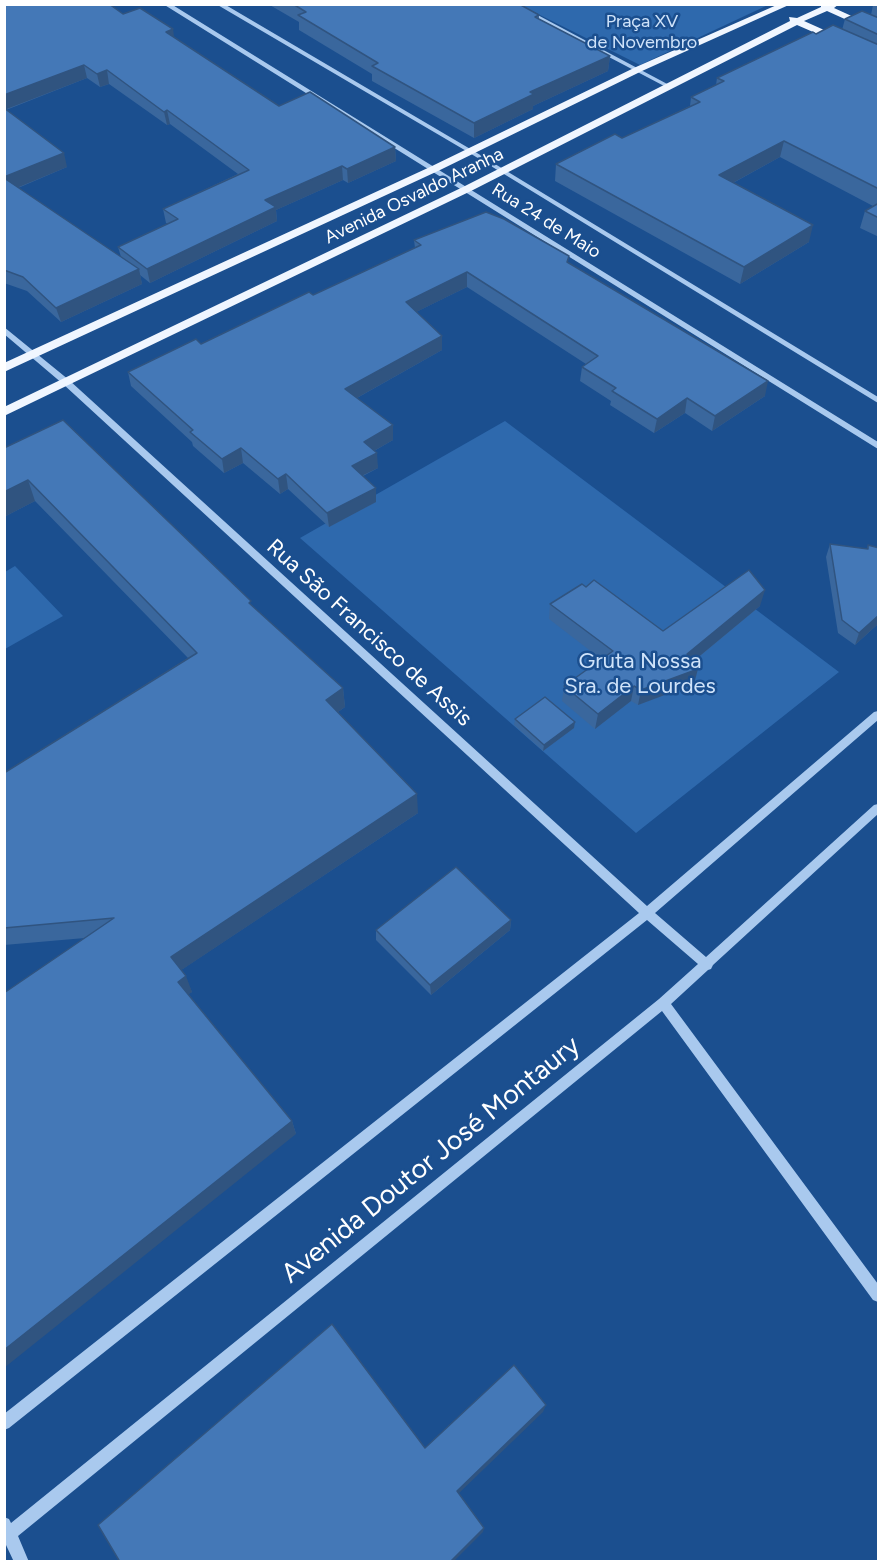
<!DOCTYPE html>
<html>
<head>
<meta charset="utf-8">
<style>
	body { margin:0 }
	#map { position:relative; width:883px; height:1566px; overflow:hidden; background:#1b4f8f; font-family:Figtree,sans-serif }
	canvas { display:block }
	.frame { position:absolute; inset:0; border:6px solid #fff; pointer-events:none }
</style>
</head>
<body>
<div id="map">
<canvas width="883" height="1566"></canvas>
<div class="frame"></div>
</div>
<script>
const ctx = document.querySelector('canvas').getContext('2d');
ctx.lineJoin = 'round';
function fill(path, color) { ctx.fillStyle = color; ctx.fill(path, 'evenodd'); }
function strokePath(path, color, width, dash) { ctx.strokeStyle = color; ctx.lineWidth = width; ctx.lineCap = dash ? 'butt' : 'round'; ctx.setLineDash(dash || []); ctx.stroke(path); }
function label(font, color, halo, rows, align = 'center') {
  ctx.font = font + ' Figtree,sans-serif'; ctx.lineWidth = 5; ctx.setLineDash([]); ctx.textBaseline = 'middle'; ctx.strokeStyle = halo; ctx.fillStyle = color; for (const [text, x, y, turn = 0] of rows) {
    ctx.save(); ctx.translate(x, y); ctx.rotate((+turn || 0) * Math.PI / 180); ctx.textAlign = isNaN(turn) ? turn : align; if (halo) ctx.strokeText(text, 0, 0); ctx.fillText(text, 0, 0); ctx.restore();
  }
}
const green = new Path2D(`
	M520,5H768L640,65Z
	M505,421L839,672L636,833L300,538Z
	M15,566L63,616L5,649V572Z`);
const minor = new Path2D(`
	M163,4H171L878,442V449Z
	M216,4H224L472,150L878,397V403L468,152Z
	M508,4H517L671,86L666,87Z
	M4,327L69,380L647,906L874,712L878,711V720L655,913L706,957L874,805L878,804V814L713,965L711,969L708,970L671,1004L878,1284V1302L873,1300L662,1011L18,1536L29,1562H14L6,1545H4V1517L9,1519L11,1523L659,999L698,964L647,920L9,1428L4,1430V1414L639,913L63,384L4,334Z`);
const major = new Path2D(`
	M779,4H791L642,71L438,171L4,372V363L430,167L636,67Z
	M821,4H839L834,8L878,28V34L827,11L804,21L842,38V42H836L797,25L471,191L4,416V407L463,187L790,21L789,17L797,18L821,7Z`);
const wall = new Path2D(`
	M4,4L123,14L174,37L279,106L395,147L396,161L348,183L343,180L276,210L277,221L150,283L140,275L142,284L61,322L27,291L4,283ZM87,78L100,87L109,84L167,125L170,124L238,174L163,209L166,223L168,224L118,247L121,257L18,188L67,167L6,110Z
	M268,4H519L539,15V19L610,56L608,71L533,106V109L474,138L372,81V74L299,30V22Z
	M879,4V237L860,228L865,211L873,206L780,157L733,183L809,242L740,284L555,181L556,164L622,138L690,106L691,97L716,85L717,78L816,34L842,30L845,19L871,15L873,5Z
	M414,240L568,262L765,396L712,431L685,413L654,433L610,405L611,401L580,381L582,367L586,364L467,287L416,312L442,336V350L357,398L393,440L374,451L378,468L363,476L376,488V502L329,527L288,489L280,494L243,463L224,473L193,446L192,442L131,386L128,372L201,344L313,295L415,248Z
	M4,448L252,606L343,688L345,707L338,712L418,813L181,970L192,992L188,994L292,1121L296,1134L85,938L4,945V773L188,658L35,501L4,517Z
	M830,544L867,549L868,545L879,548V623L855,645L838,633L826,557Z
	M586,587L663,631L760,606L693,662L694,684L638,705L631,701L595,729L562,701L564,686L601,659L549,619L550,604Z
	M515,719L574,728L543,751L514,725Z
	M511,920L510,930L431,995L376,940V930Z`);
const shadedWall = new Path2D(`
	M173,29L175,43L166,32Z
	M610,56L608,71L533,106V109L474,138V123L530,92Z
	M84,65L87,78L4,110V95Z
	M107,70L109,84L100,87L97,74Z
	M167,110L170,124L167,125L164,112Z
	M784,141L780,157L716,192L719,175Z
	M395,147L396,161L348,183L347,169Z
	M64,153L67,167L7,192L4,182V177Z
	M342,166L343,180L276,210L277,221L150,283L147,269L265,200Z
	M813,225L809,242L740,284L744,267Z
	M139,269L142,284L61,322L56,308Z
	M467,272V287L406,317V302Z
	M442,336V350L346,404L345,389Z
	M768,381L765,396L712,431L715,416Z
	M687,398L685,413L654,433L657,419Z
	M393,425V440L365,456L364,442Z
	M241,448L243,463L224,473L222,459Z
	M377,453L378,468L353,480L352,466Z
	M286,474L288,489L280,494L278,479Z
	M28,480L35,501L4,517V492Z
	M376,488V502L329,527L327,513Z
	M765,590L760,606L684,669L687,654Z
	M879,615V623L855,645L859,633Z
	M698,669L694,684L638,705L641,690Z
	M634,686L631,701L595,729L598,714Z
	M343,688L345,707L328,719L326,700Z
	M575,722L574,728L543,751L544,745Z
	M417,794L418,813L177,973L171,957Z
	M511,920L510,930L431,995L430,985Z
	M186,976L192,992L184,998L178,982Z
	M292,1121L296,1134L4,1368V1350Z
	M546,1405L543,1412L456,1496L457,1491Z
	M484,1528L483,1532L453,1562H450Z`);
const building = new Path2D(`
	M4,4H109L123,14L140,8L173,29L166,32L279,106L310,92L395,147L347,169L342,166L265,200L276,207L147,269L118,247L178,219L163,209L249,170L167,110L164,112L107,70L97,74L84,65L4,95Z
	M293,4H519L539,15L535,17L610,56L530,92L534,94L474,123L372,66L378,63L298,15L306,12Z
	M862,11L879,18V35L845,19Z
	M833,25L879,45V189L784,141L719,175L813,225L744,267L556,164L615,134L622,138L700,102L691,97L724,81L717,78L813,32L816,34Z
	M4,108L64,153L4,177Z
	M4,178L139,269L56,308L23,277L4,270Z
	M879,203V218L865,211Z
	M486,212L504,219L569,256L567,262L768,381L715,416L687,398L657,419L612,391L616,388L582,367L598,356L467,272L406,302L442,336L345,389L393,425L364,442L377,453L352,466L376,488L327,513L286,474L278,479L241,448L222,459L190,432L193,430L128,372L196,339L201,344L309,292L313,295L421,245L414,240Z
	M63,420L251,601L249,603L343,688L326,700L417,794L171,957L186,976L178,982L292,1121L4,1350V993L114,918L4,928V773L197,653L28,480L4,492V448Z
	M830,544L868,549V545L879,548V615L859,633L842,620Z
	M749,570L765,590L687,654L698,669L641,690L634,686L598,714L564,686L613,651L550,604L582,584L586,587L594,580L663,631Z
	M545,697L575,722L544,745L515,719Z
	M456,867L511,920L430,985L376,930Z
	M332,1324L425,1448L514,1365L546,1405L457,1491L484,1528L450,1562H120L98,1525Z`);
const farParknames = [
	["Praça XV",642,22],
	["de Novembro",642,43]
];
const farStreetnames = [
	["Avenida Osvaldo Aranha",414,196,-26],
	["Rua 24 de Maio",546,221,32]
];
const streetNames = [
	["Rua São Francisco de Assis",369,633,42]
];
const parkNames = [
	["Gruta Nossa",640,662],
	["Sra. de Lourdes",640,687]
];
const nearStreetnames = [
	["Avenida Doutor José Montaury",431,1160,-39]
];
fill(green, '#2e69ad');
fill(minor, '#a9c9ee');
fill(major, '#f0f6ff');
fill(wall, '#3a679d');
fill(shadedWall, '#305480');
fill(building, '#4478b7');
strokePath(building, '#305480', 1.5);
label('18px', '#cfe3fa', '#1b4f8f', farParknames);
label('18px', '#fff', '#1b4f8f', farStreetnames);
label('22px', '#fff', '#1b4f8f', streetNames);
label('22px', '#cfe3fa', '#1b4f8f', parkNames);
label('27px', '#fff', '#1b4f8f', nearStreetnames);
</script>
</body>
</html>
